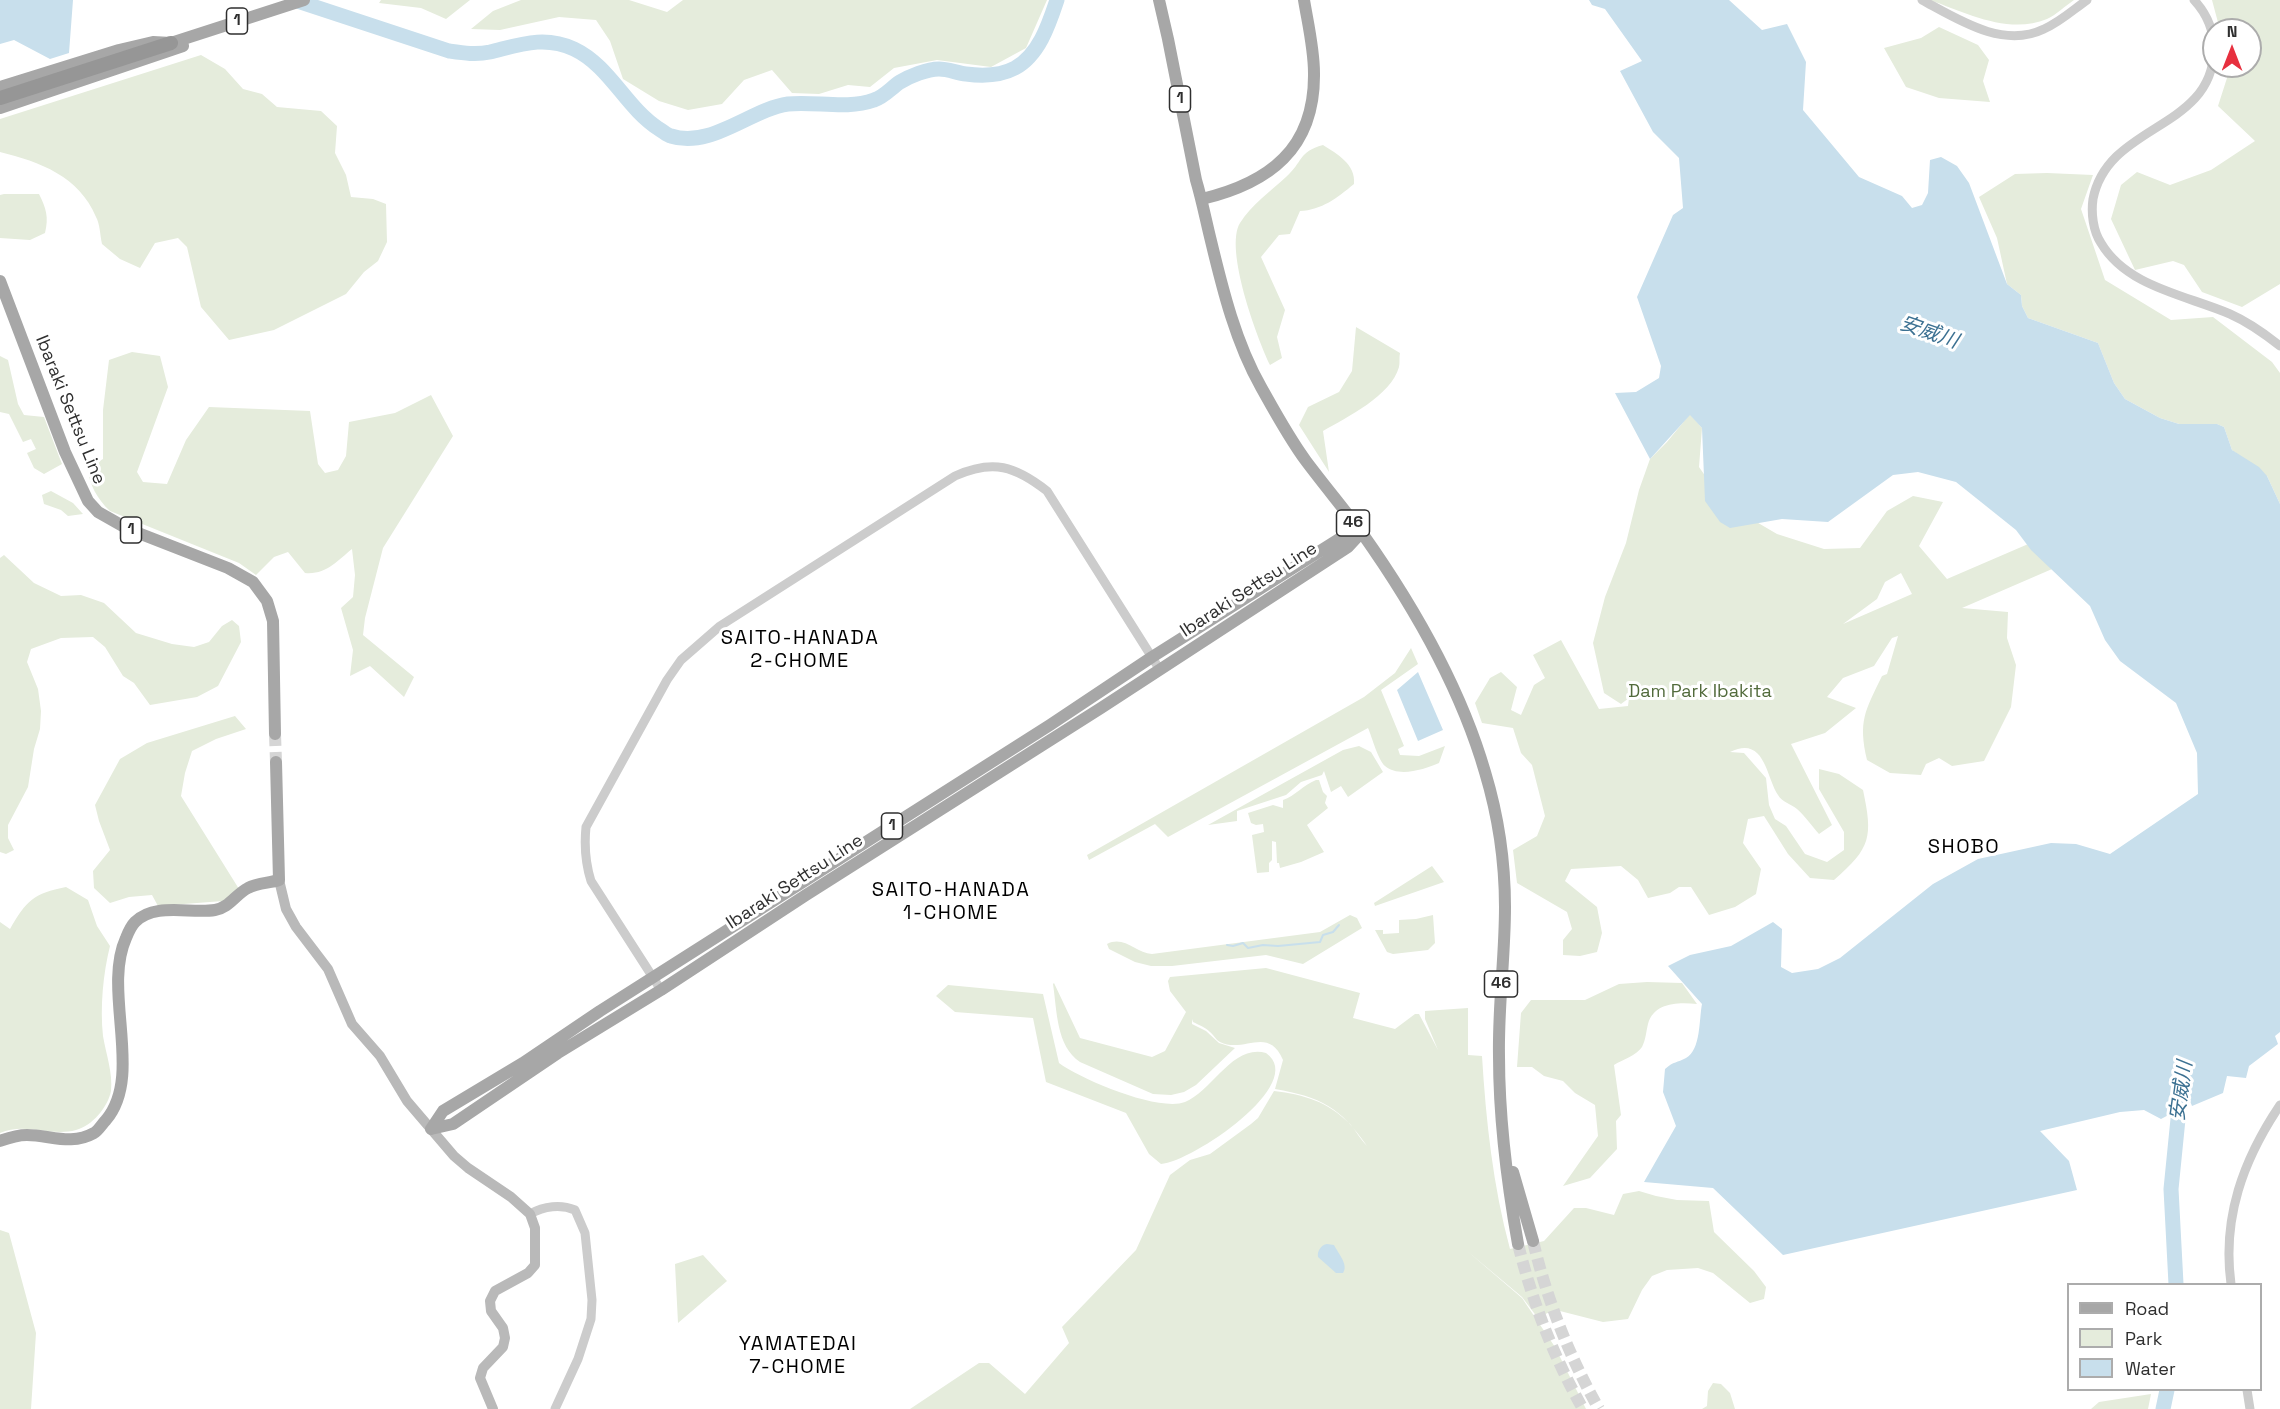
<!DOCTYPE html>
<html>
<head>
<meta charset="utf-8">
<style>
	body { margin:0 }
	#map { position:relative; width:2280px; height:1409px; overflow:hidden; background:#fff; font-family:"Space Grotesk",sans-serif }
	canvas { display:block }
	.legend { position:absolute; left:2067px; top:1283px; width:195px; height:108px; box-sizing:border-box; background:#fff; border:2px solid #acacac; margin:0; padding:8px 10px; list-style:none; font-size:18px; color:#2f2f2f }
	.legend li { display:flex; align-items:center; gap:12px; height:30px }
	.legend b { width:30px; border:2px solid #acacac }
	.north { position:absolute; left:2202px; top:18px; width:60px; height:60px; box-sizing:border-box; background:#fff; border:2px solid #acacac; border-radius:50%; rotate:0deg; font-size:16px; font-weight:700; line-height:24px; text-align:center; color:#2f2f2f }
	.north::after { content:''; display:block; margin:auto; width:21px; height:27px; background:#e7303f; clip-path:polygon(50% 0,100% 100%,50% 72%,0 100%) }
</style>
</head>
<body>
<div id="map">
<canvas width="2280" height="1409"></canvas>
<ul class="legend">
<li><b style="height:8px;background:#a7a7a7"></b>Road</li>
<li><b style="height:16px;background:#e5ecdc"></b>Park</li>
<li><b style="height:16px;background:#c8dfec"></b>Water</li>
</ul>
<div class="north">N</div>
</div>
<script>
const ctx = document.querySelector('canvas').getContext('2d');
ctx.lineJoin = 'round';
function fill(path, color) { ctx.fillStyle = color; ctx.fill(path, 'evenodd'); }
function strokePath(path, color, width, dash) { ctx.strokeStyle = color; ctx.lineWidth = width; ctx.lineCap = dash ? 'butt' : 'round'; ctx.setLineDash(dash || []); ctx.stroke(path); }
function label(font, color, halo, rows, align = 'center') {
  ctx.font = font + ' "Space Grotesk","Noto Sans JP",sans-serif'; ctx.lineWidth = 6; ctx.setLineDash([]); ctx.textBaseline = 'middle'; ctx.strokeStyle = halo; ctx.fillStyle = color; for (const [text, x, y, turn = 0] of rows) {
    ctx.save(); ctx.translate(x, y); ctx.rotate((+turn || 0) * Math.PI / 180); ctx.textAlign = isNaN(turn) ? turn : align; if (halo) ctx.strokeText(text, 0, 0); ctx.fillText(text, 0, 0); ctx.restore();
  }
}
const green = new Path2D(`
	M381,0H470L446,19L421,8L379,3Z
	M521,0H629L667,12L683,0H1047L1026,48L991,67L937,60L894,68L870,87L848,85L819,94L792,93L772,70L744,80L722,104L688,110L659,101L623,79L610,41L596,20L559,17L500,30L471,29L493,11Z
	M1930,0H2074C2065,6 2056,15 2047,19C2009,35 1966,13 1930,0Z
	M2212,0H2280V284L2242,307L2202,292L2184,265L2173,261L2135,270L2111,219L2121,185L2137,172L2170,185L2211,170L2255,141L2218,106L2227,78L2226,66H2250V30H2220Z
	M1939,27L1978,45L1989,60L1983,81L1990,102L1939,98L1906,87L1884,48L1921,38Z
	M201,55L225,69L243,89L262,94L277,107L321,111L337,126L335,153L346,175L351,197L373,199L386,204L387,242L378,261L364,272L346,294L274,330L229,340L201,307L187,247L178,238L155,243L140,268L120,259L102,244C100,235 100,224 96,217C79,176 40,162 0,152V119Z
	M1323,145C1337,154 1356,164 1354,184C1337,198 1322,210 1300,211L1290,234L1279,235L1261,257L1285,310L1277,337L1282,358L1270,365C1257,338 1224,249 1240,223C1251,205 1271,191 1286,177C1303,162 1298,152 1323,145Z
	M2047,173L2093,175L2081,209L2105,280L2171,320L2213,317L2272,362L2280,373V504L2267,476L1962,608L2008,612L2007,638L2016,665L2011,707L1984,761L1952,766L1939,758L1926,764L1921,775L1890,773L1867,760C1858,721 1865,711 1882,676L1887,674L1898,636L1892,638L1874,666L1843,678L1827,697L1856,708L1825,733L1791,744L1832,825L1819,834C1812,826 1805,816 1797,809C1791,804 1782,802 1778,795C1766,777 1765,735 1730,752L1744,753L1766,778L1769,805L1775,819L1786,826L1805,854L1827,862L1844,850V832L1819,789V769L1839,774L1863,790C1873,837 1871,848 1834,880L1810,878L1788,854L1764,816L1748,819L1743,843L1761,869L1756,894L1735,907L1709,915L1691,887H1679L1670,893L1648,898L1638,880L1621,866L1571,869L1565,881L1597,907L1602,933L1597,952L1580,956L1563,955V940L1572,929L1567,912L1517,883L1513,850L1537,836L1545,816L1532,765L1521,753L1513,728L1482,723L1475,703L1490,678L1501,672L1517,687L1511,710L1521,715L1534,685L1545,678L1533,655L1561,640L1599,709L1628,706L1629,698L1621,704L1604,693L1593,643L1605,597L1626,543L1639,490L1650,459L1667,442L1690,414L1702,428L1699,467L1724,503L1777,534L1824,549L1860,548L1887,511L1913,496L1943,502L1919,546L1947,579L2237,454L2232,450L2224,427L2217,424H2179L2160,418L2125,399L2114,383L2098,343L2028,318L2022,306L2021,295L2007,284L1997,238L1979,197L2015,174ZM1901,573L1912,594L1843,624L1877,599L1885,582Z
	M4,194H39C46,208 49,217 45,233L30,240L0,238V195Z
	M1356,327L1400,353C1399,357 1400,363 1399,367C1391,396 1347,417 1323,431L1329,472L1299,425L1308,407L1339,392L1352,371Z
	M132,352L160,356L168,387L137,472L143,482L167,484L186,440L209,407L310,411L318,464L325,473L338,470L346,456L349,422L395,413L431,395L453,436L383,548L365,618L363,635L414,677L404,697L370,666L350,676L353,650L341,608L353,597L355,575L352,549C337,561 326,575 305,573L288,552L274,557L256,575L239,563L110,511C97,499 90,485 87,468L103,459V410L109,360Z
	M0,356L8,360L18,404L24,415L44,417L62,464L44,474L34,468L27,453L36,449L31,439L23,442L9,414L0,412Z
	M51,491L73,503L83,514L68,516L61,510L44,504L42,495Z
	M4,555L34,583L61,596L81,595L104,603L136,633L172,644L194,647L209,642L222,626L232,620L239,626L241,642L218,686L197,697L150,705L134,683L123,676L105,647L93,637L61,638L31,649L27,662L38,689L41,711L40,729L34,749L28,787L8,825V838L14,850L6,854L0,852V558Z
	M1411,648L1418,664L1381,690L1404,746L1398,749L1400,755L1419,756L1445,746L1439,763C1425,769 1399,778 1385,766C1378,760 1372,737 1368,728L1168,837L1155,824L1089,860L1087,855L1364,697L1395,673Z
	M235,716L246,729L216,739L192,751L185,773L181,796L239,889L223,901L158,906L152,895L129,897L110,903L94,888L93,871L110,850L99,821L95,805L120,759L147,743Z
	M1359,746L1371,752L1383,772L1348,797L1341,786L1331,792L1324,771L1322,775L1301,782L1286,795L1237,811V821L1208,825L1343,750Z
	M1316,780H1319L1323,792L1327,796L1325,803L1328,808L1307,825L1324,852L1301,862L1280,868L1279,863H1277L1276,842L1272,841V860L1269,863V872L1257,873L1252,835L1264,832L1263,824L1256,825L1251,823L1248,813L1273,805L1283,808V800C1295,796 1303,785 1316,780Z
	M1432,866L1444,882L1375,906L1374,903Z
	M66,887L88,900L97,926L110,946C103,974 100,1007 103,1036C106,1054 113,1073 111,1091C108,1107 92,1126 76,1130C51,1137 25,1122 0,1133V922L10,929C26,901 34,893 66,887Z
	M1350,915L1357,918L1362,928L1303,964L1266,955L1172,966H1151L1135,962L1109,949L1107,944C1124,935 1136,953 1152,954L1320,932Z
	M1433,915L1435,943L1428,950L1393,954L1387,952L1375,930H1383V934L1399,933V920L1416,919Z
	M1266,968L1360,993L1353,1018L1395,1029L1415,1014H1419L1438,1050L1425,1019V1011L1468,1008V1055L1482,1056C1486,1121 1493,1186 1510,1249L1544,1241L1574,1208H1586L1614,1215L1623,1194L1639,1191L1656,1196L1677,1200L1709,1201L1714,1232L1754,1271L1766,1287L1764,1299L1750,1303L1713,1273L1698,1268L1667,1270L1652,1276L1642,1290L1628,1319L1603,1322L1556,1310L1537,1317L1522,1297L1466,1250L1522,1298L1555,1347L1586,1409H910L979,1363H989L1025,1394L1069,1343L1062,1327L1136,1250L1170,1175L1190,1160L1210,1154L1251,1124L1258,1118L1274,1091C1305,1095 1327,1101 1350,1124C1356,1131 1361,1140 1367,1146C1340,1107 1321,1097 1275,1089L1283,1060C1268,1025 1244,1054 1220,1042C1216,1040 1213,1034 1210,1032C1205,1027 1199,1025 1193,1022L1192,1019V1024L1206,1031L1219,1043L1235,1048L1196,1085L1184,1092L1171,1095L1153,1094L1080,1062C1056,1046 1057,1010 1053,984L1054,983L1080,1038L1152,1057L1165,1051L1186,1012L1170,991L1168,981L1170,977Z
	M1647,982L1682,983L1697,1004C1679,1002 1654,1002 1648,1024C1646,1032 1646,1039 1642,1047C1637,1055 1622,1060 1614,1065L1621,1115L1616,1121L1617,1149L1590,1178L1563,1186L1598,1136L1595,1105L1575,1093L1563,1081L1544,1076L1532,1067H1517L1521,1013L1531,1000H1585L1619,984Z
	M948,985L1043,994L1059,1063C1082,1080 1159,1112 1185,1102C1213,1091 1232,1044 1266,1053C1309,1083 1192,1162 1161,1164L1149,1154L1126,1113L1046,1082L1033,1018L955,1012L936,996Z
	M0,1230L9,1233L36,1333L31,1409H0Z
	M703,1255L727,1281L678,1323L675,1264Z
	M1713,1383L1721,1384L1730,1393L1735,1409H1702L1707,1406L1708,1391Z
	M2151,1394L2148,1409H2091L2099,1402Z`);
const water = new Path2D(`
	M0,0H73L69,53L50,59L14,40L0,44Z
	M1589,0H1729L1762,30L1787,24L1806,62L1803,110L1859,177L1902,196L1912,208L1922,205L1928,193L1930,160L1941,157L1957,166L1969,183L2007,284L2021,295L2022,306L2028,318L2098,343L2114,383L2125,399L2160,418L2179,424H2217L2224,427L2232,450L2259,467L2267,476L2280,504V1032L2275,1036L2278,1044L2249,1066L2246,1078L2227,1076L2223,1093L2192,1106L2188,1096L2173,1101L2176,1111L2161,1119L2144,1110L2120,1112L2040,1131L2069,1161L2077,1190L1783,1255L1713,1188L1644,1182L1676,1126L1663,1092L1665,1069C1674,1061 1677,1063 1686,1058C1701,1050 1699,1019 1702,1004L1668,966L1690,955L1731,946L1773,922L1782,929L1781,967L1792,973L1818,969L1840,958L1933,884L1978,859L2051,843L2076,844L2110,854L2198,794L2197,753L2176,703L2120,661L2105,640L2090,606L2031,550L2016,530L1956,482L1918,472L1893,475L1828,522L1782,519L1730,528L1720,522L1705,501L1702,428L1690,415L1650,459L1615,393L1636,392L1659,378L1661,366L1637,297L1673,215L1683,208L1679,158L1653,132L1620,71L1642,61L1605,9L1592,5Z
	M1418,672L1443,730L1418,741L1397,690Z
	M1327,1244L1334,1245C1338,1253 1349,1265 1343,1273H1336L1318,1257C1317,1251 1321,1245 1327,1244Z`);
const stream = new Path2D(`
	M1227,945L1233,946L1243,943L1248,948L1263,945L1278,946L1320,942L1323,935L1333,932L1339,925`);
const river = new Path2D(`
	M294,0L449,51C463,53 476,55 490,52C519,45 544,35 574,49C610,66 626,108 659,129C663,131 667,135 671,136C711,149 751,109 788,104C816,101 846,110 874,100C884,97 891,88 900,82C910,76 927,69 939,69C948,69 957,73 966,74C981,76 1000,76 1015,68C1039,55 1049,24 1057,0
	M2176,1284L2171,1189L2182,1079
	M2163,1409L2167,1390`);
const primaryTunnel = new Path2D(`
	M275,734L276,762
	M1533,1241C1547,1300 1569,1356 1599,1409
	M1518,1244C1532,1301 1554,1358 1583,1409`);
const tertiary = new Path2D(`
	M1922,0C1959,20 2003,49 2044,29C2060,22 2073,10 2087,0
	M2194,0C2207,14 2214,31 2214,50C2212,131 2108,123 2093,199C2091,213 2093,231 2101,243C2127,287 2186,295 2230,314C2248,322 2265,334 2280,346
	M661,990L591,881C585,862 584,847 586,827L667,680L681,660L720,626L955,476C993,459 1015,466 1047,491L1160,670
	M530,1214C544,1206 561,1204 575,1210L585,1233L592,1300L591,1319L578,1359L555,1409
	M2231,1284C2222,1218 2243,1160 2280,1105
	M2247,1390L2250,1409`);
const secondary = new Path2D(`
	M279,880L286,909L296,927L328,969L352,1024L380,1056L407,1101L454,1156L468,1168L511,1197L530,1214L535,1228V1265L528,1273L495,1291L490,1301L491,1311L503,1328L505,1338L503,1347L483,1368L480,1378L493,1409`);
const primary = new Path2D(`
	M1159,0L1168,39L1196,180C1202,200 1206,221 1211,241C1223,291 1236,343 1261,387C1275,412 1289,438 1306,461C1324,485 1344,509 1362,533C1413,605 1460,686 1485,772C1498,815 1505,862 1505,907C1505,957 1498,1006 1499,1056C1499,1119 1507,1182 1518,1244
	M0,87L119,50L153,42L171,43L304,0
	M0,108L183,46
	M1202,199C1269,183 1315,149 1314,73C1314,49 1308,24 1304,0
	M0,281L65,452L88,501L98,512L128,529L228,568L253,582L267,601L273,621L275,734
	M431,1129L443,1111L523,1063L600,1011L1050,725L1152,657L1339,539L1361,533
	M431,1129L453,1124L558,1053L661,990L806,895L1101,708L1348,547L1360,534
	M0,1141C8,1138 17,1135 27,1135C50,1135 71,1146 94,1133C98,1131 102,1124 106,1120C144,1075 102,991 126,938C128,933 131,926 135,922C155,902 190,914 215,910C229,908 236,894 248,888C257,883 270,883 279,880L276,762
	M1513,1172L1533,1241`);
const motorway = new Path2D(`
	M0,98L171,43`);
const shields = [
	[237,21,21],
	[1180,99,21],
	[1353,523,33],
	[131,530,21],
	[892,826,21],
	[1501,984,33]
];
const shieldNames = [
	["1",237,21],
	["1",1180,99],
	["46",1353,523],
	["1",131,530],
	["1",892,826],
	["46",1501,984]
];
const streetNames = [
	["Ibaraki Settsu Line",70,410,68],
	["Ibaraki Settsu Line",1249,590,-33],
	["Ibaraki Settsu Line",795,882,-33]
];
const parkNames = [
	["Dam Park Ibakita",1700,692]
];
const waterNames = [
	["安威川",1929,333,19],
	["安威川",2182,1091,-82]
];
const neighbourhoodNames = [
	["SAITO-HANADA",800,639],
	["2-CHOME",800,662],
	["SHOBO",1964,848],
	["SAITO-HANADA",951,891],
	["1-CHOME",951,914],
	["YAMATEDAI",798,1345],
	["7-CHOME",798,1368]
];
fill(green, '#e5ecdc');
fill(water, '#c8dfec');
strokePath(stream, '#c8dfec', 2);
strokePath(river, '#c8dfec', 15);
strokePath(primaryTunnel, '#d5d5d5', 12, [12, 6]);
strokePath(tertiary, '#ccc', 9);
strokePath(secondary, '#b9b9b9', 10);
strokePath(primary, '#a7a7a7', 12);
strokePath(motorway, '#969696', 14);
for (const [x, y, w] of shields) { const box = new Path2D(); box.roundRect(x - w / 2, y - 13, w, 26, 4.5); ctx.fillStyle = '#fff'; ctx.fill(box); strokePath(box, '#2f2f2f', 1.5); }
label('bold 16px', '#2f2f2f', null, shieldNames);
label('18px', '#2f2f2f', '#fff', streetNames);
label('18px', '#526b3c', '#fff', parkNames);
label('italic 20px', '#3c7192', '#fff', waterNames);
ctx.letterSpacing = '1.5px';
label('20px', '#000', '#fff', neighbourhoodNames);
ctx.letterSpacing = '0px';
</script>
</body>
</html>
